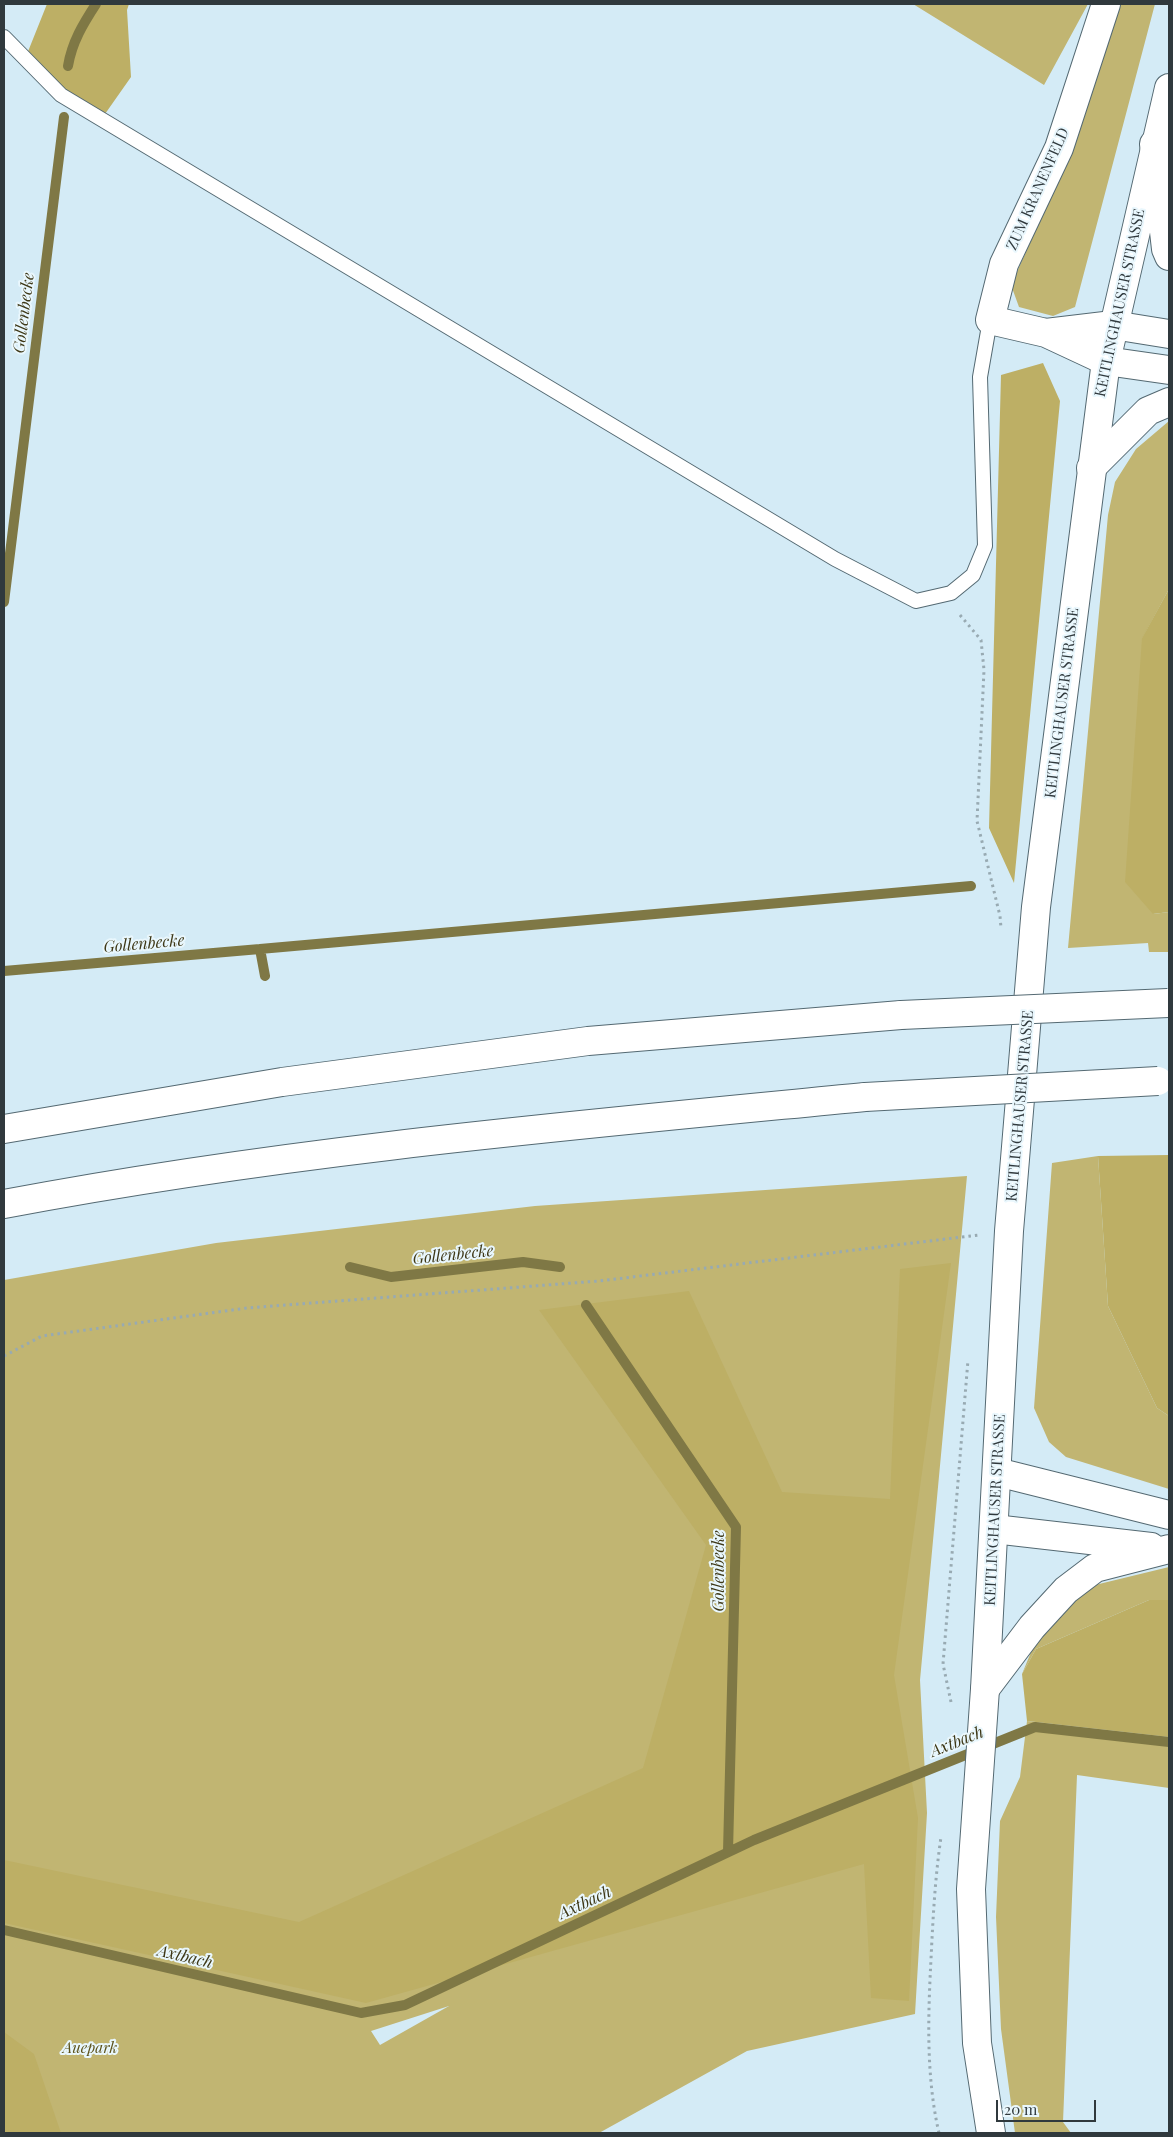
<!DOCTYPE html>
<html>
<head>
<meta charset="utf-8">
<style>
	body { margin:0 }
	#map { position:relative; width:1173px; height:2137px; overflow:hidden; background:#d4ebf6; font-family:"Playfair Display",serif }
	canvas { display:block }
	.frame { position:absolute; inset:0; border:5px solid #30393d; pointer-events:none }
	.scale { position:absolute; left:996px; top:2100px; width:100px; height:22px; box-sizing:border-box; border:2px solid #30393d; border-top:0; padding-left:6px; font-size:15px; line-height:18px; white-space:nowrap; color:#30393d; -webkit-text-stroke:4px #e9f7fd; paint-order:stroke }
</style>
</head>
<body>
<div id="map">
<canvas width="1173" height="2137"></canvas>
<div class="frame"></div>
<div class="scale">20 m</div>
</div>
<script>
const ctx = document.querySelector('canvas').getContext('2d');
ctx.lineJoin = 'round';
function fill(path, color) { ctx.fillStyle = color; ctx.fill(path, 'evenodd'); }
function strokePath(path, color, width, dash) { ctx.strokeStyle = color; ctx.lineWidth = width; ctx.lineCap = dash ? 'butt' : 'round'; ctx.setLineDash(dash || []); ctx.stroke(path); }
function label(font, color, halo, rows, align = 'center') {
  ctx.font = font + ' "Playfair Display",serif'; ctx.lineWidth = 4; ctx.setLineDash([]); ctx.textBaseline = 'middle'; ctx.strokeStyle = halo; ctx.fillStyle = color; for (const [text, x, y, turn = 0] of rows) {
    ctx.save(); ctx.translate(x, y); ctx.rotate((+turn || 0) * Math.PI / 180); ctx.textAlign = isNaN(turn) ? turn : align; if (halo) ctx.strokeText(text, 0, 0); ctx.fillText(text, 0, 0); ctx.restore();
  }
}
const green = new Path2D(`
	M913,4H1088L1044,85Z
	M1121,4H1155L1075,307L1053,316L1019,307L1011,285L1073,148Z
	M1169,421V589L1142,639L1153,914L1169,912V952H1149L1148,943L1068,948L1108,515L1115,482L1136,449Z
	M1098,1156L1108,1306L1157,1408L1169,1416V1489L1066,1457L1049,1442L1034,1408L1052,1163Z
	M967,1176L920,1680L927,1813L915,2014L747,2051L599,2133H4V1280L216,1243L535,1206ZM449,2006L380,2045L371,2031Z
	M1169,1567V1600H1149L1036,1649L1022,1674L1038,1635L1058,1614L1095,1585Z
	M1027,1721L1169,1737V1788L1077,1775L1063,2122L1071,2133H1015L1001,2029L996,1917L1000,1821L1020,1777Z`);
const forest = new Path2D(`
	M47,4H129L127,10L131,77L105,114L64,90L27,54Z
	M1043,363L1060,401L1014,883L989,828L1001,375Z
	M1169,589V912L1153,914L1125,882L1142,638Z
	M1169,1155V1416L1157,1408L1108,1306L1098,1156Z
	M951,1263L894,1675L918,1818L909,2001L871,1998L864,1864L366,2003L4,1923V1860L299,1922L643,1768L706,1545L539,1310L689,1291L782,1492L890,1499L900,1269Z
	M1149,1600H1169V1737L1027,1721L1022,1674L1036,1649Z
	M4,2032L34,2054L61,2133H4Z`);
const stream = new Path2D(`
	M68,66C72,42 83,24 96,4
	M4,602L64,117
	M260,949L971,886
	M4,971L260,949L265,976
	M350,1267L391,1277L523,1262L560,1267
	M586,1305L736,1527L728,1852
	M4,1930L361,2013L405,2005L754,1840L1035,1727L1169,1742`);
const path = new Path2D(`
	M960,615L981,640L984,670L977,821L1000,916L1001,928
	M4,1356L42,1336L247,1308L599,1281L979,1235
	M951,1702L943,1664L968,1360
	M939,2133C926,2077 928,2017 931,1959C933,1918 935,1878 941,1837`);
const service = new Path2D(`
	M4,37L61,95L835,559L916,601L951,593L973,575L985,546L980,377L990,320`);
const minor = new Path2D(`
	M1046,333L1113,325
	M1106,361L1046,333L990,320L1004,264L1059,148L1106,4`);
const secondary = new Path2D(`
	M991,2133L977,2043L971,1889L985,1689L1009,1231L1036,907L1106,361L1169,88`);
const motorway = new Path2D(`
	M1154,144L1166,249L1169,256
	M1113,325L1169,334
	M1106,361L1169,370
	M1091,468L1148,411L1169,402
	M4,1129L282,1082L588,1041L901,1015
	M4,1204C288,1150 577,1125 865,1097
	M997,1472L1169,1515
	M994,1529L1151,1547
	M985,1689L1032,1627L1066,1590L1095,1568L1169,1549`);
const motorwayBridge = new Path2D(`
	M901,1015L1168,1003
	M865,1097L1158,1081`);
const streetNames = [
	["ZUM KRANENFELD",1038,189,-66],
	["KEITLINGHAUSER STRASSE",1120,303,-78],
	["KEITLINGHAUSER STRASSE",1062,703,-83],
	["KEITLINGHAUSER STRASSE",1020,1106,-85],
	["KEITLINGHAUSER STRASSE",995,1510,-87]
];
const parkNames = [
	["Auepark",90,2048]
];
const waterNames = [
	["Gollenbecke",24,313,-83],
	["Gollenbecke",144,944,-5],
	["Gollenbecke",453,1255,-6],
	["Gollenbecke",719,1571,-90],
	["Axtbach",957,1742,-22],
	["Axtbach",585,1903,-25],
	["Axtbach",185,1957,13]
];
fill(green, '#c1b572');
fill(forest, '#bdaf65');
strokePath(stream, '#7f7845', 10);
strokePath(service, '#546972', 16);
strokePath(minor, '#546972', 30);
strokePath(secondary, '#546972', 30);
strokePath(motorway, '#546972', 30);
strokePath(path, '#98aab2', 3, [2.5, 4]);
strokePath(service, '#fff', 14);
strokePath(minor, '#fff', 28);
strokePath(secondary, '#fff', 28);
strokePath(motorway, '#fff', 28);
strokePath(motorwayBridge, '#546972', 30, []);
strokePath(motorwayBridge, '#fff', 28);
label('15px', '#30393d', '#e9f7fd', streetNames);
label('italic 15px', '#5b5119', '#e9f7fd', parkNames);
label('italic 16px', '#3e3817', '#e9f7fd', waterNames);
</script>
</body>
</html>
